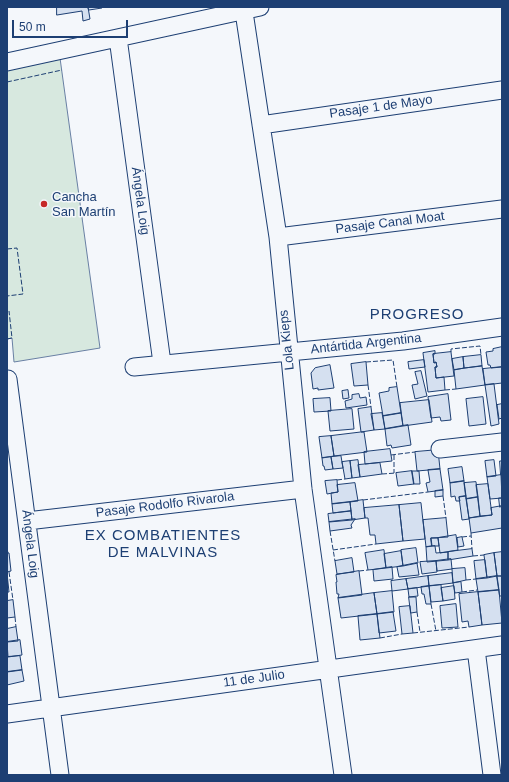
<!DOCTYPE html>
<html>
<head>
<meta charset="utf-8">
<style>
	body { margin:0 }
	#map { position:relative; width:509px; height:782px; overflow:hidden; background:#f4f7fb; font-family:Helvetica,sans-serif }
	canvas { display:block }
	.frame { position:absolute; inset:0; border:8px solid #1d3f73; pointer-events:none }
	.scale { position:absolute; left:12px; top:20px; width:116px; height:18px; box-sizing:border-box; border:2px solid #1d3f73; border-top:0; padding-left:5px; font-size:12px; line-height:14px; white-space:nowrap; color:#1d3f73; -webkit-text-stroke:3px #f4f7fb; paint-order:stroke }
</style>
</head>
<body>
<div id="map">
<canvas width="509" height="782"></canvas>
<div class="frame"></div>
<div class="scale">50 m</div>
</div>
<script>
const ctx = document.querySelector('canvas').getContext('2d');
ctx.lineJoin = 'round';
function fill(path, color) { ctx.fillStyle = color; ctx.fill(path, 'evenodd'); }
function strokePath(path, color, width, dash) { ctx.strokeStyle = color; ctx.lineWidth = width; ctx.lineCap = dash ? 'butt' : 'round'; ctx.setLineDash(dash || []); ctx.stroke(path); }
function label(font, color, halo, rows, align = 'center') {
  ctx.font = font + ' Helvetica,sans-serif'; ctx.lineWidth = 3; ctx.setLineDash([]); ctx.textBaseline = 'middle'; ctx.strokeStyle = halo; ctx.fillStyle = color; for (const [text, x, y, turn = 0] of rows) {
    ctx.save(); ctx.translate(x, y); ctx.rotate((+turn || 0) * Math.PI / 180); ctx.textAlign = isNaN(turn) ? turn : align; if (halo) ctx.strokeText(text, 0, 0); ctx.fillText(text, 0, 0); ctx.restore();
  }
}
const green = new Path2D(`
	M60,58L100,348L14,362L12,338L7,339V70Z`);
const building = new Path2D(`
	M57,7H88L90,19L83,21L82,11L57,15Z
	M88,7H102V8L89,10Z
	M502,347V367L491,368L490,365H488L486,352L493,351V349Z
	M435,351V354H433L434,363L436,362L437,367H435L436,378L444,377L445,390L428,392L423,353Z
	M451,352L454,376L436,378L435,367H437L436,362L434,363L433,354Z
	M481,355L482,366L464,368L463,357Z
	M463,357L464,368L454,370L452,359Z
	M424,360L425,367L409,369L408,362Z
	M366,362L368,385L354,386L351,364Z
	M330,365L334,388L318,390V388L313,389L311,373L315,368Z
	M482,366L485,385L456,389L454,370Z
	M502,367V383L485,385L483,369Z
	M421,371L427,396L415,399L412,385L418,384L415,372Z
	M494,384L499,424L491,426L485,385Z
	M397,387L401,413L383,416L379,393L389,391V388Z
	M348,390L349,398L343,399L342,391Z
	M359,394L360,398L366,397L367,405L346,408L345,401L352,399V395Z
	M448,394L451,420L441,421L440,417L431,418L428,397Z
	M483,397L486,424L469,426L466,399Z
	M330,398L331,411L314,412L313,399Z
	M429,400L432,422L403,426L400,403Z
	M502,404V418L499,419L497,405Z
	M371,407L374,430L361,432L358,409Z
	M352,409L354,429L330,431L328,411Z
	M382,413L385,429L374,430L371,414Z
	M401,413L403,426L385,429L383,416Z
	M408,425L411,445L392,448L391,445L387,446L385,429Z
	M361,432H364L367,452L334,456L331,436Z
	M331,436L334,456L322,458L319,437Z
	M390,449L392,461L365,464L364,452Z
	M438,450L440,469L417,471L415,452Z
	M341,456L343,468L333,469L331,457Z
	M331,457L333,469L325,470L324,466H323L322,458Z
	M358,460L360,477L352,478L350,461Z
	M494,460L496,476L487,477L485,461Z
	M350,461L352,478L345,479L342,462Z
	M500,461H502V475H501Z
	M380,463L382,474L360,477L358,465Z
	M462,467L464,481L450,483L448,469Z
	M440,469L443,490L428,492L426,483L430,482L428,470Z
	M412,471H419L420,484H414Z
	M412,471L414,484L398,486L396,473Z
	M501,475L502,498L490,499L487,477Z
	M337,480L338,492L327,494L325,481Z
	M464,481L466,496L459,497L460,501H456L455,496L451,497L450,483Z
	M476,482L478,497L466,499L464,483Z
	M355,483L358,501L332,504L331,493L338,492L337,485Z
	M488,484L492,515L480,516L476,485Z
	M443,490V496L435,497V491Z
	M466,496L469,519L462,520L459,497Z
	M478,497L480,516L469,518L466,499Z
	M499,498H502V506L500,507Z
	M363,500L365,518L352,520L350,502Z
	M350,502L351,511L333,513L332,504Z
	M421,503L425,539L403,541L399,505Z
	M399,505L403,541L376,544L375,535H370L368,518H365L364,508Z
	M502,506V528L471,533L469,518L492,515L491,508Z
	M351,511L352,520L329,522L328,514Z
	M446,518L448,537L431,538L432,546L426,547L423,520Z
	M355,519L351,525L352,528L330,531L329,522Z
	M456,535L458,550L440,553L438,538Z
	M462,537L464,546L458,547L457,538Z
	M431,538H438L439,546H432Z
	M435,546L436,553L448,552V560L427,562L426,547Z
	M416,548L418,563L403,566L401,550Z
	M472,549L473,556L448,560V552Z
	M384,550L386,568L368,570L365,553Z
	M401,551L403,566L386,568L384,554Z
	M502,552V576H497L494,553Z
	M7,553H9L11,571L7,572Z
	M494,553L497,576L487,578L484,555Z
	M352,558L354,572L337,574L335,561Z
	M451,559L452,569L437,571L436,561Z
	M485,560L487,578L476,579L474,561Z
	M436,561L437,572L422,574L420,562Z
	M417,563L419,575L399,577L397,567Z
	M392,567L393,579L374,581L373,570Z
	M465,568L466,580L453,583L452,569Z
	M359,571L362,595L338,598L339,594H337L336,582H337L336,575Z
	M7,573L9,592H7Z
	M452,573L453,583L429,586L428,576Z
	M428,576L429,586L408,589L406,579Z
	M497,576L499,590L478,592L476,579Z
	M497,576H502V596H500Z
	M406,579L408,589L392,591L391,581Z
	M461,582L462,592L455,593L453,583Z
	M441,585L443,601L431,602L429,586Z
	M429,586L431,604H426L424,594H422L421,587Z
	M454,586L455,599L443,601L441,588Z
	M417,588L418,596L409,597L408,589Z
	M499,590L502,623L482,625L478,592Z
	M392,591L394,612L377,614L374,593Z
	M478,592L482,625L469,627L468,621L462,622L459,594Z
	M374,593L377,614L341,618L338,598Z
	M409,597H416L417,612L411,613Z
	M13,600L15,617L7,618V601Z
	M456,604L458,627L442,628L440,606Z
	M410,606L413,633L402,634L399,607Z
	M393,612L396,631L379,633L377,614Z
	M377,614L380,638L360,640L358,616Z
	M16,627L18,641L7,642V629Z
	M20,640L22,655L8,657L7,642Z
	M20,656L22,670L7,672V657Z
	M22,670L24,681L7,685V672Z`);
const minor = new Path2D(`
	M244,12L278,237L303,489L343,775
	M118,38L162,363
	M7,62L260,7
	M261,125L502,90
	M278,237L502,209
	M134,367L403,341L502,327
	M8,379L60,775
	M440,449L502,442
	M27,521L303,489
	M476,649L492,775
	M7,714L502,645`);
const fence = new Path2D(`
	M7,82L62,70
	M7,249L17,248L23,294L7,296
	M7,339L12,338L9,311
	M451,352V349L480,346L481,355
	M366,362L393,360L397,387
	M368,385L371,407
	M445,390L456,389
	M391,455L415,452
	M394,455V473
	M382,474L396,473
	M337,480L345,479
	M443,496L446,518
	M363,500L428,492
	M330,531L335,561
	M471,533L472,549
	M462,537L471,536
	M7,549L8,553
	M333,550L376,544
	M473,556L484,555
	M359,571L368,570
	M9,572L13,600
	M466,580L476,579
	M462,592L477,590
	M431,604L436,631
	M417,612L420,632
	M15,617L16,627
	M413,633L469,627
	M380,638L402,634`);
const markers = [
	[44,204,4,"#c62828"]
];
const streetNames = [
	["Pasaje 1 de Mayo",381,107,-8],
	["Ángela Loig",140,201,82],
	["Pasaje Canal Moat",390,223,-7],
	["Lola Kieps",287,340,-96],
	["Antártida Argentina",366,344,-6],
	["Pasaje Rodolfo Rivarola",165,505,-7],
	["Ángela Loig",30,544,83],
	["11 de Julio",254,679,-8]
];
const poiNames = [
	["Cancha",52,197],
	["San Martín",52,212]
];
const quarterNames = [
	["PROGRESO",417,315],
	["EX COMBATIENTES",163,536],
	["DE MALVINAS",163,553]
];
fill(green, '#d7e8df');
strokePath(green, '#687fa3', 1);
fill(building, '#d5e0f0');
strokePath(building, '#1d3f73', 1);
strokePath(minor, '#1d3f73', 19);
strokePath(minor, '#f4f7fb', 17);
strokePath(fence, '#1d3f73', 1, [5, 2]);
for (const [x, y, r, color] of markers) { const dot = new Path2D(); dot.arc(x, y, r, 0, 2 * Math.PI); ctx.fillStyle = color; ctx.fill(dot); strokePath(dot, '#f4f7fb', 1.5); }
label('13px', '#1d3f73', '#f4f7fb', streetNames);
label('13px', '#1d3f73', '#f4f7fb', poiNames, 'left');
ctx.letterSpacing = '1px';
label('15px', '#1d3f73', '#f4f7fb', quarterNames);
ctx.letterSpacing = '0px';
</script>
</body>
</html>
